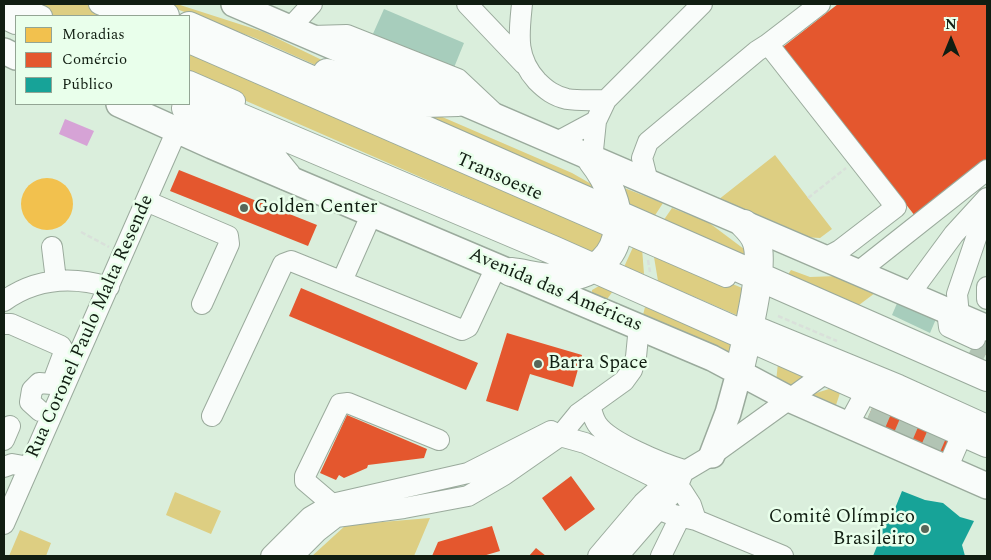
<!DOCTYPE html>
<html>
<head>
<meta charset="utf-8">
<style>
	body { margin:0 }
	#map { position:relative; width:991px; height:560px; overflow:hidden; background:#daeedc; font-family:Spectral,serif }
	canvas { display:block }
	.frame { position:absolute; inset:0; border:5px solid #111e12; pointer-events:none }
	.legend { position:absolute; left:15px; top:15px; width:175px; height:90px; box-sizing:border-box; background:#e9ffeb; border:1px solid #93a594; margin:0; padding:6px 9px; list-style:none; font-size:15px; color:#111e12 }
	.legend li { display:flex; align-items:center; gap:10px; height:25px }
	.legend b { width:25px; border:1px solid #93a594 }
	.north { position:absolute; left:926px; top:15px; width:50px; height:50px; -webkit-text-stroke:4px #e9ffeb; paint-order:stroke; rotate:0deg; font-size:14px; font-weight:700; line-height:20px; text-align:center; color:#111e12 }
	.north::after { content:''; display:block; margin:auto; width:18px; height:22px; background:#111e12; clip-path:polygon(50% 0,100% 100%,50% 72%,0 100%) }
</style>
</head>
<body>
<div id="map">
<canvas width="991" height="560"></canvas>
<div class="frame"></div>
<ul class="legend">
<li><b style="height:14px;background:#f2c14e"></b>Moradias</li>
<li><b style="height:14px;background:#e4572e"></b>Comércio</li>
<li><b style="height:14px;background:#17a398"></b>Público</li>
</ul>
<div class="north">N</div>
</div>
<script>
const ctx = document.querySelector('canvas').getContext('2d');
ctx.lineJoin = 'round';
function fill(path, color) { ctx.fillStyle = color; ctx.fill(path, 'evenodd'); }
function strokePath(path, color, width, dash) { ctx.strokeStyle = color; ctx.lineWidth = width; ctx.lineCap = dash ? 'butt' : 'round'; ctx.setLineDash(dash || []); ctx.stroke(path); }
function label(font, color, halo, rows, align = 'center') {
  ctx.font = font + ' Spectral,serif'; ctx.lineWidth = 5; ctx.setLineDash([]); ctx.textBaseline = 'middle'; ctx.strokeStyle = halo; ctx.fillStyle = color; for (const [text, x, y, turn = 0] of rows) {
    ctx.save(); ctx.translate(x, y); ctx.rotate((+turn || 0) * Math.PI / 180); ctx.textAlign = isNaN(turn) ? turn : align; if (halo) ctx.strokeText(text, 0, 0); ctx.fillText(text, 0, 0); ctx.restore();
  }
}
const green = new Path2D(`
	M23,4H96L125,16H51Z
	M163,4H177L264,32L353,75L322,68L255,38Z
	M189,44L606,227L599,255L189,76Z
	M336,82L396,97L572,173L593,185L597,195Z
	M775,155L832,229L820,238L804,237L718,200Z
	M614,184L663,203L652,220L627,209Z
	M672,208L708,222L752,255L750,263L661,224Z
	M634,245L642,248L644,274L624,267Z
	M653,251L747,290L741,317L658,281Z
	M791,270L810,277L838,276L875,293L855,308L785,279Z
	M599,286L613,291L605,302L592,298V290Z
	M645,307L734,345L730,357L642,319Z
	M778,363L808,377L786,388L776,382Z
	M829,389L840,393L836,405L815,399L813,394Z
	M175,492L221,511L211,534L166,515Z
	M430,518L414,556H312L346,525Z
	M20,530L51,543L46,556H9Z`);
const water = new Path2D(`
	M65,119L94,131L87,146L59,134Z`);
const homes = new Path2D(`
	M21 204a26 26 0 1 1 52 0a26 26 0 1 1-52 0Z`);
const shops = new Path2D(`
	M838,4H987V168L919,221L783,47Z
	M179,170L317,225L308,246L170,191Z
	M301,288L478,363L466,390L289,316Z
	M507,333L582,355L573,387L530,374L518,411L486,401Z
	M977,335L987,339V355L971,349Z
	M873,406L951,440L945,454L867,420Z
	M347,415L427,449L424,458L368,465L367,468L344,478L339,475L336,480L320,473Z
	M571,476L595,509L565,531L542,498Z
	M492,526L500,551L483,556H432L438,542Z
	M536,548L546,556H529Z`);
const public = new Path2D(`
	M902,491L925,500L943,503L960,517L974,521L962,545L965,556H873L881,536L878,522L890,521Z`);
const building = new Path2D(`
	M384,9L464,43L453,70L372,36Z
	M898,301L936,319L930,333L892,315Z`);
const minorTunnel = new Path2D(`
	M973,345L987,352
	M868,417L946,451`);
const path = new Path2D(`
	M808,198L846,168
	M81,232L109,247
	M648,260L650,272
	M778,316L837,341`);
const minor = new Path2D(`
	M13,4L42,16
	M99,4L128,16
	M467,4L524,64
	M522,4C519,34 515,57 537,81C546,90 554,96 567,99C579,101 593,100 606,100
	M290,28L312,4
	M312,36L347,35L458,79L492,111
	M189,43L726,277
	M768,44L896,207L840,250L825,258
	M189,81L235,101
	M555,143L596,121
	M592,160L596,121L606,100L702,4
	M648,182L642,158L648,142L757,51L768,44L820,4
	M146,201L228,236L229,244L202,304
	M52,247L56,280
	M858,272L987,170
	M342,281L372,213
	M987,287V299
	M909,295L954,234L987,198
	M4,301C36,278 72,276 109,287
	M947,311L949,327L975,339
	M959,316L957,294L987,206
	M748,323L899,385L987,425
	M4,324H11L61,346L64,352L55,376
	M590,405C592,412 593,418 597,424C609,442 663,464 684,470L677,488L618,556
	M40,411L30,402L32,390L39,383L52,384
	M212,416L283,264L291,261L462,330L468,327L497,265
	M848,425L867,390
	M4,440L10,426
	M4,467L12,464L29,467
	M947,469L963,432
	M332,504L305,481V476L340,404L348,403L439,440
	M647,505L670,514L696,520L783,556
	M4,524L177,130
	M271,556L310,517L332,504L468,473L551,431L560,436L585,443L682,491L691,505L696,520
	M293,556L318,531L336,517L404,508L468,496L504,475L560,436L578,414L624,381L632,370L636,357L639,326
	M598,556L643,503L665,483L712,455L827,372
	M661,556L680,517`);
const major = new Path2D(`
	M234,4L987,328
	M4,51L16,57
	M119,104L212,146L712,358L789,399L987,486
	M712,455L728,413L739,373`);
const highway = new Path2D(`
	M136,4L165,16
	M4,14L16,20
	M189,26L987,377
	M327,73L376,85L424,103L458,102
	M189,96L553,250L987,443
	M186,108L223,133L269,154L287,176
	M511,272C529,274 551,281 569,277C635,264 625,202 592,160
	M739,373C745,344 765,269 757,243C755,235 749,229 744,224`);
const markers = [
	[244,208,5,"#576759"],
	[538,364,5,"#576759"],
	[925,529,5,"#576759"]
];
const streetNames = [
	["Transoeste",499,178,24],
	["Avenida das Américas",555,291,23],
	["Rua Coronel Paulo Malta Resende",91,327,-66]
];
const poiNames = [
	["Golden Center",254,208],
	["Barra Space",548,364],
	["Comitê Olímpico",915,518,"right"],
	["Brasileiro",915,540,"right"]
];
fill(green, '#ddce82');
fill(water, '#d6a3d6');
fill(homes, '#f2c14e');
fill(shops, '#e4572e');
fill(public, '#17a398');
fill(building, '#a7cdbc');
strokePath(minorTunnel, '#b2c4b4', 20, [20, 10]);
strokePath(minor, '#9aaa9c', 22);
strokePath(major, '#9aaa9c', 28);
strokePath(highway, '#9aaa9c', 30);
strokePath(path, '#d9e0da', 2.5, [5, 2.5]);
strokePath(minor, '#f9fcfa', 20);
strokePath(major, '#f9fcfa', 25);
strokePath(highway, '#f9fcfa', 28);
for (const [x, y, r, color] of markers) { const dot = new Path2D(); dot.arc(x, y, r, 0, 2 * Math.PI); ctx.fillStyle = color; ctx.fill(dot); strokePath(dot, '#e9ffeb', 2); }
label('19px', '#111e12', '#e9ffeb', streetNames);
label('19px', '#111e12', '#e9ffeb', poiNames, 'left');
</script>
</body>
</html>
